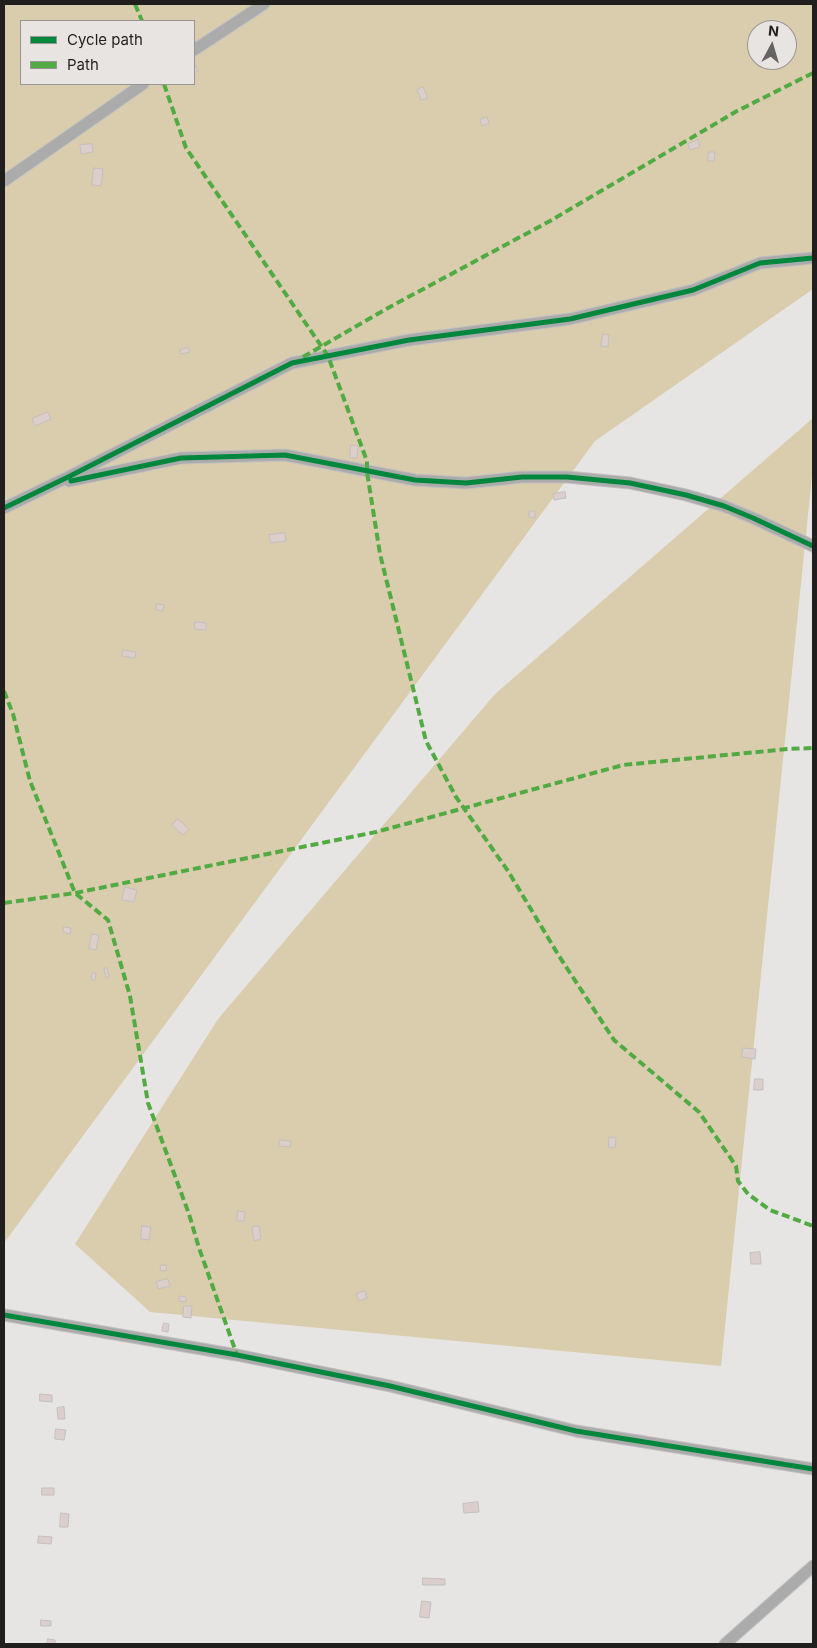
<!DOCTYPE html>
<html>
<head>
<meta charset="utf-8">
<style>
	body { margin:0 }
	#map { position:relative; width:817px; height:1648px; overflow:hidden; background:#e7e5e3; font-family:Inter,sans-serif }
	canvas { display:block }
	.frame { position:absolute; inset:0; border:5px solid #201f1e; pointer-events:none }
	.legend { position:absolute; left:20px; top:20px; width:175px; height:65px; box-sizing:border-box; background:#e8e4e2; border:1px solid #989594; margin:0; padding:6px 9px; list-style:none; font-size:15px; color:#201f1e }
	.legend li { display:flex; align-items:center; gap:10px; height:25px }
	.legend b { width:25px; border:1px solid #989594 }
	.north { position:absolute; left:747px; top:20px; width:50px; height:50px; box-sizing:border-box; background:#e8e4e2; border:1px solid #989594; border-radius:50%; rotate:6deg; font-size:14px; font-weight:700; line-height:20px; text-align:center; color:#201f1e }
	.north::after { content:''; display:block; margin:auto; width:18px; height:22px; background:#666463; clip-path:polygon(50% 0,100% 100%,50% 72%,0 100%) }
</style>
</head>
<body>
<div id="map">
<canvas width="817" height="1648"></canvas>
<div class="frame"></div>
<ul class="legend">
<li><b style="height:6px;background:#00873e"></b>Cycle path</li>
<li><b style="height:6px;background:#52aa43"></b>Path</li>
</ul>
<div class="north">N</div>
</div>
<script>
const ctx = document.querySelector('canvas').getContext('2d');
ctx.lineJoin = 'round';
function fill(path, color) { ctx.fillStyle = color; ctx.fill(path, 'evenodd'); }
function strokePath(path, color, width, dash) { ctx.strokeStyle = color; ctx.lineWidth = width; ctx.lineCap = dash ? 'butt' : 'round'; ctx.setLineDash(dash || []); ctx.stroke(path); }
const green = new Path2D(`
	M4,4H813V289L595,441L4,1243ZM21,21H194V84H21ZM757,30H787V60H757Z
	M813,418V466L721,1366L150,1312L75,1244L218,1019L495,694Z`);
const building = new Path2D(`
	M194,62L198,71L194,73Z
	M423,87L428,98L421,100L417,90Z
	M487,117L489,123L482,126L480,120Z
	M698,140L700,147L690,150L688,144Z
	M92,144L93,152L81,154L80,145Z
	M709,152H715L714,161H708Z
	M94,168L103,169L101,186L92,185Z
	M603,334L609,335L608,347L601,346Z
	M188,348L190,352L181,354L180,350Z
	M48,412L51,419L35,426L32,419Z
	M351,445L358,446L357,458H350Z
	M565,492L566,498L554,500L553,494Z
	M530,511H535V518L529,517Z
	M285,533L286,541L271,543L269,535Z
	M157,604L164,605L163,611L156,610Z
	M195,622L206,623V630L195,629Z
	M123,650L136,652L135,658L122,656Z
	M178,819L189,829L183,835L172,825Z
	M125,887L137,890L134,902L122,900Z
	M64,927L71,928L70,934L63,932Z
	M92,934L99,935L96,950L89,949Z
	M107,968L109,977L106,978L104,969Z
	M92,973H96L95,980H92Z
	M743,1048L756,1049L755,1059L742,1057Z
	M755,1079H763V1090H754Z
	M609,1137L616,1138L615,1148L609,1147Z
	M280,1140L291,1141L290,1147L279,1146Z
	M238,1211L245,1212L244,1221H237Z
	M142,1226L151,1227L149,1240L141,1239Z
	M259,1226L261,1239L254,1241L252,1227Z
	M760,1252L761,1264H751L750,1253Z
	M166,1265L167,1270L161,1271L160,1266Z
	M168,1279L170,1286L158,1289L156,1282Z
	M365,1291L367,1298L359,1301L356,1294Z
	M180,1296L186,1297V1302L179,1301Z
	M184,1306H192L191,1318L183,1317Z
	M164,1323L169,1324L168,1332L162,1331Z
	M40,1394L52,1395V1402L40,1401Z
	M64,1407L65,1419H58L57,1408Z
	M56,1429L66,1430L64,1440L55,1439Z
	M42,1488H54V1495H42Z
	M478,1502L479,1512L464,1513L463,1504Z
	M61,1513L69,1514L68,1527H60Z
	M39,1536L52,1537L51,1544L38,1543Z
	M423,1578L445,1579V1585H423Z
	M422,1601L431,1602L429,1618L420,1617Z
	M41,1620L51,1621V1626H41Z
	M48,1639L55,1640V1644H47Z`);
const street = new Path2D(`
	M194,50L264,4
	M4,181L143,84
	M69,481L181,458L285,455L415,480L466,483L522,477H567L630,483L686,495L724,506L753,518L813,546
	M4,508L68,477L292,363L409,340L570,319L693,290L760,263L813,258
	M4,1315L237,1355L390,1386L576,1431L813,1469
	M725,1644L813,1566`);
const quiet = new Path2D(`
	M135,4L142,21
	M164,84L186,148L328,356L367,461V472L380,554L426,741L456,797L508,871L559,956L614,1040L699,1112L736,1166L738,1181L748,1194L770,1210L813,1226
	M303,357L386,309L550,221L737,111L813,73
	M4,691L13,714L30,781L75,893L108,920L130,996L148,1103L189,1214L199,1248L237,1355
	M4,903L75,893L376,832L623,765L788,749L813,748`);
const cycleway = new Path2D(`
	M71,481L181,458L285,455L415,480L466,483L522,477H567L630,483L686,495L724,506L753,518L813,546
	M4,508L68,477L292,363L409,340L570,319L693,290L760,263L813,258
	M4,1315L237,1355L390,1386L576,1431L813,1469`);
fill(green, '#dacdad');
fill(building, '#dcceca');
strokePath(building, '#c2c0bf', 1);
strokePath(street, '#c2c1c0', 13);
strokePath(street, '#acabab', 11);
strokePath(quiet, '#52aa43', 4, [8, 4]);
strokePath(cycleway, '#00873e', 5);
</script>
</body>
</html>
